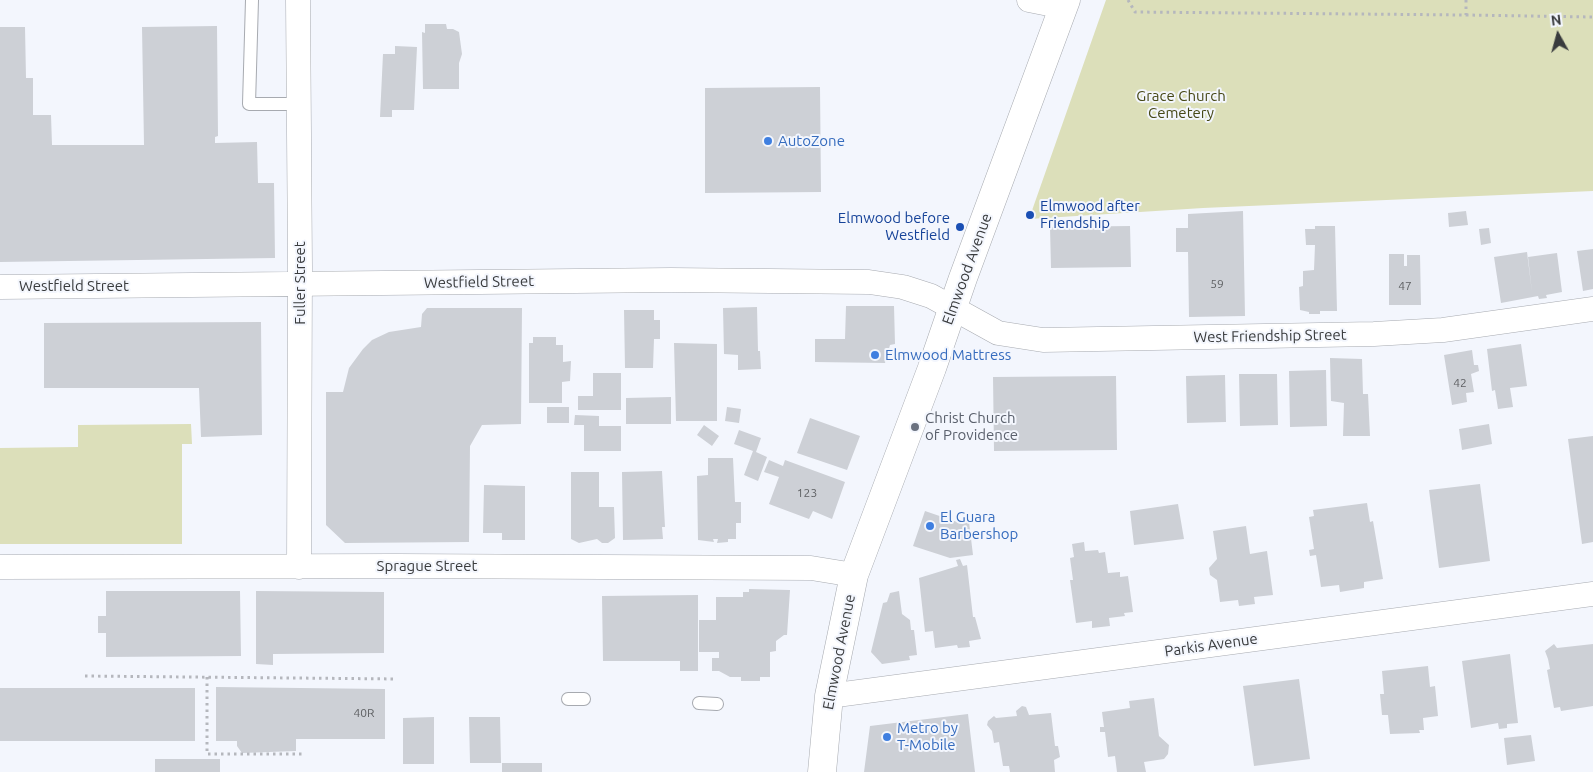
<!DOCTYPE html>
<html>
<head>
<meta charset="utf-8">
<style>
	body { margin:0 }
	#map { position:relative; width:1593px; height:772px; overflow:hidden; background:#f3f6fd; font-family:Ubuntu,sans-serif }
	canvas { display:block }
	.north { position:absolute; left:1533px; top:10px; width:50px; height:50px; -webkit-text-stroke:4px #f3f6fd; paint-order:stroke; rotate:353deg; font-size:14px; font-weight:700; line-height:20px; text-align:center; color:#393b3d }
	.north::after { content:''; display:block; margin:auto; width:18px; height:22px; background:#393b3d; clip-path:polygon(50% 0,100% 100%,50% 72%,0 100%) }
</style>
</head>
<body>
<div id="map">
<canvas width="1593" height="772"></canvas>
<div class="north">N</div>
</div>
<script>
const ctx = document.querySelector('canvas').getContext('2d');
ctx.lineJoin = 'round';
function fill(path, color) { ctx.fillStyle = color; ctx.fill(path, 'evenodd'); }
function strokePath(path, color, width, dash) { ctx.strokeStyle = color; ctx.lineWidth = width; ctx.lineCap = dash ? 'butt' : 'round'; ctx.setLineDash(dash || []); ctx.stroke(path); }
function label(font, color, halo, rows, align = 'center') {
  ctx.font = font + ' Ubuntu,sans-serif'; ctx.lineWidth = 4; ctx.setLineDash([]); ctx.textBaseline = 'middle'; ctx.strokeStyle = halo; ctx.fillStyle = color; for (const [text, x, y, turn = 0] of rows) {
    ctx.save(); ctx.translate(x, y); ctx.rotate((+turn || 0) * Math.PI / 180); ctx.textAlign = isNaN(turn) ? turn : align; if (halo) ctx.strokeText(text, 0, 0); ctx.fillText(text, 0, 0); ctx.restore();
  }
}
const green = new Path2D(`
	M1106,0H1593V191L1203,208L1029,219Z
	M191,424L192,444H182V544H0V448L78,447V425Z`);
const building = new Path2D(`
	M425,24H446L447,29H453L459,32L462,54L459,63V89H423L422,32L425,33Z
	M217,26L218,136L215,137V143L257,142L258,183H274L275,258L0,262V27H25L26,78H33V115H51L52,145H144L142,27Z
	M395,46L417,47L414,110H392V117H380L383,54H395Z
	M820,87L821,192L705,193V88Z
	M1243,211L1245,316L1189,317L1188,252H1176V228H1188V214Z
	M1466,211L1468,225L1449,227L1448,213Z
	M1130,226L1131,267L1051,268L1050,227Z
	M1315,226H1335L1337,311H1320V314H1309V312L1300,310L1299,287L1303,286V271L1314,270L1315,245H1306L1305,229H1315Z
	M1489,228L1491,243L1481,245L1479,229Z
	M1593,249V289L1583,291L1577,251Z
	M1527,252L1532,292L1528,257L1557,253L1562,292L1546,295L1547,298L1539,299L1538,296L1501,303L1494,257Z
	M1389,254H1404V266H1407V255H1420L1421,305H1389Z
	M846,306H894L895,344L890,345L885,363L815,362V339H845Z
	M757,307L758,351H760L761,369L738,370V355L724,354L723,308Z
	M427,308H522L521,424L482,425L470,446L469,542L345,543L326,525V392H343L349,368L363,349L372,340L389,332L421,327L422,314Z
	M624,310H654V320H660V339H654L653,368H625Z
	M261,322L262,435L201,437L199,388H44V323Z
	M533,337H556V345H563V362L571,361L570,381L562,382V403H529V343H533Z
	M674,343L717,344V421H676Z
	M1521,344L1527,386L1510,388L1513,407L1498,409L1495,390L1492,391L1487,349Z
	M1472,350L1474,365H1478L1479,371L1471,374L1474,392L1466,393L1467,402L1452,405L1444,355Z
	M1330,358L1362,359L1363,394H1368L1370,436H1343L1344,403L1331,401Z
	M1326,370L1327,426L1290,427L1289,371Z
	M593,373H621V410H578V396H593Z
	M1239,374H1277L1278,425L1240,426Z
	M1225,375L1226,422L1187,423L1186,376Z
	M1116,376L1117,450L994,451L993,377Z
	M671,397V424H626V398Z
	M547,407H569V423H547Z
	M727,407L741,409L739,423L725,421Z
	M575,415L599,416V426H621V451H584V425H574Z
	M810,418L860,436L847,470L797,453Z
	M1489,424L1492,444L1462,450L1459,429Z
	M704,425L719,436L712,446L697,435Z
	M739,430L761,438L756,452L767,457L758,481L744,475L753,451L734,444Z
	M1593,436V542L1582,544L1568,439Z
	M708,458H733L735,502H741V523H736V539H728V542L717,543L718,539H713L714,542L698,540L697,476L708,475Z
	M769,460L783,466L785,460L845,482L832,519L813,511L809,519L769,504L779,477L764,472Z
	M662,471L665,527H662L663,539L623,540L622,472Z
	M571,472H599V507H614L615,538L608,543H602L597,539L579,543L571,539Z
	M1480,484L1490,561L1439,568L1429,490Z
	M484,485L525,486V540H502V533H483Z
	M1367,503L1370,522L1373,521L1383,579L1364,582V588L1340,592L1339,585L1321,587L1316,555L1310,556L1309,550L1314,549L1309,517L1314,516L1313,510Z
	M1178,504L1184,539L1134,545L1130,511Z
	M925,511L960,523L969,522L973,555L950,558L913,546Z
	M1246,526L1250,554L1267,551L1273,595L1254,597L1255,604L1239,606L1238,600L1220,602L1217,580L1210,575L1209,568L1217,559L1213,531Z
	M1084,542L1085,551L1098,550L1099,553L1105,552L1108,573L1120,572V577L1128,576L1133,612L1124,613L1125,616L1109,618L1110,626L1092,628V621L1076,623L1070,580H1073L1070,558L1074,557L1072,544Z
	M960,559L963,566L967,565L973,617H975L981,639L969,641L970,647L958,648L957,645L935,648L933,631L925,632L919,578L958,566L956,560Z
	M749,589L790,590L787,635H784L776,641V651L770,652V677H760V681H741V677H730L719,671H712V658H719V652H699V620H716V597H743V592H749Z
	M106,591H240L241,656L106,657V633H98V616H106Z
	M256,591L384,592V653L273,654V665L256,664Z
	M899,591L902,614L910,620L911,630H914L917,655L909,656L910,660L882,664L871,652L883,603L887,602L890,593Z
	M698,595V671H680V661H603L602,596Z
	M1554,644L1557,648L1593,644V706L1561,711L1560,707L1554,708L1547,670L1550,669L1548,659L1545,651Z
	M1510,654L1518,723L1507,724V728L1499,729L1498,723L1471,728L1462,661Z
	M1428,666L1430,687L1435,686L1438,716L1423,718L1424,730H1419L1420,733L1390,734L1388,715H1382L1380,694H1384L1382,671Z
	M1299,679L1310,759L1254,766L1243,686Z
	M216,687L385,689V739H296V751L242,753L237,746V741H216Z
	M0,688H195V741H0Z
	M1154,698L1159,736L1169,745L1168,754L1164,759L1144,762L1146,772H1117L1115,756L1108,757L1105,732H1100V727H1104L1102,712L1130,708L1129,701Z
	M1022,706L1026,707L1029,715L1051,713L1055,746H1058L1060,757L1054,760L1055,772H1010L1009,766H1003L999,742L994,743L992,731L987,725L988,721L994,716L996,718L1017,716L1016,711Z
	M968,714L975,772H864L870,726Z
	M434,717V764H403V718Z
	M469,717H500L501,763H470Z
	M1531,735L1535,761L1507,765L1504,738Z
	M155,759H220V772H155Z
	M502,763H542V772H502Z`);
const path = new Path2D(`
	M1128,0L1135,12L1466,15V0
	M1466,15L1593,17
	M85,676L397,679
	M207,677V754H303`);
const lane = new Path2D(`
	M252,0L249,104H298
	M568,699H584
	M699,703L717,704`);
const street = new Path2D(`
	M298,0L300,266L299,567
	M1029,0L1064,7
	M0,287L671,280L869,282L903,287L931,296L998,333L1043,340L1374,334L1443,330L1593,309
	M0,567L396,566L811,568L854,575
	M829,696L1593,594`);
const primary = new Path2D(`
	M822,772L829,696L854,575L932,368L963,278L1066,0`);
const markers = [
	[768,141,5,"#3f7fe0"],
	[1030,215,5,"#1a4fb4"],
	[960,227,5,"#1a4fb4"],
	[875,355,5,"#3f7fe0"],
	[915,427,5,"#6b7280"],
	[930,526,5,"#3f7fe0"],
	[887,737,5,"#3f7fe0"]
];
const numberNames = [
	["59",1217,284],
	["47",1405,286],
	["42",1460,383],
	["123",807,493],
	["40R",364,713]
];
const parkNames = [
	["Grace Church",1181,96],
	["Cemetery",1181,113]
];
const shopNames = [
	["AutoZone",778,141],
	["Elmwood Mattress",885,355],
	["El Guara",940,517],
	["Barbershop",940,534],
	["Metro by",897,728],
	["T-Mobile",897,745]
];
const transitNames = [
	["Elmwood after",1040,206],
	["Friendship",1040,223],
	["Elmwood before",950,218,"right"],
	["Westfield",950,235,"right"]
];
const streetNames = [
	["Elmwood Avenue",967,269,-70],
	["Westfield Street",479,282,-1],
	["Fuller Street",300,283,-90],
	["Westfield Street",74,286],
	["West Friendship Street",1270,336,-1],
	["Sprague Street",427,566],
	["Parkis Avenue",1211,645,-8],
	["Elmwood Avenue",839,652,-79]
];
const worshipNames = [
	["Christ Church",925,418],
	["of Providence",925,435]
];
fill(green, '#dcdfba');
fill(building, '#cdd0d6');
strokePath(lane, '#a7aab0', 14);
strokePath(street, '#a7aab0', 25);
strokePath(primary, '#a7aab0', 29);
strokePath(path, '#b5b7bd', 3, [2.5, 4]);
strokePath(lane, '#fff', 12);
strokePath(street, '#fff', 24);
strokePath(primary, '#fff', 28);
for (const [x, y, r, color] of markers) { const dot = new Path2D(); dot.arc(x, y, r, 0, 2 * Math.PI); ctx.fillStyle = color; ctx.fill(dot); strokePath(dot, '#f3f6fd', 2); }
label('12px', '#5e6063', null, numberNames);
label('15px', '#464816', '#f3f6fd', parkNames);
label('15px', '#366cbe', '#f3f6fd', shopNames, 'left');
label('15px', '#164399', '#f3f6fd', transitNames, 'left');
label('15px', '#393b3d', '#f3f6fd', streetNames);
label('15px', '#5b616d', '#f3f6fd', worshipNames, 'left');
</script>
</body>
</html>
